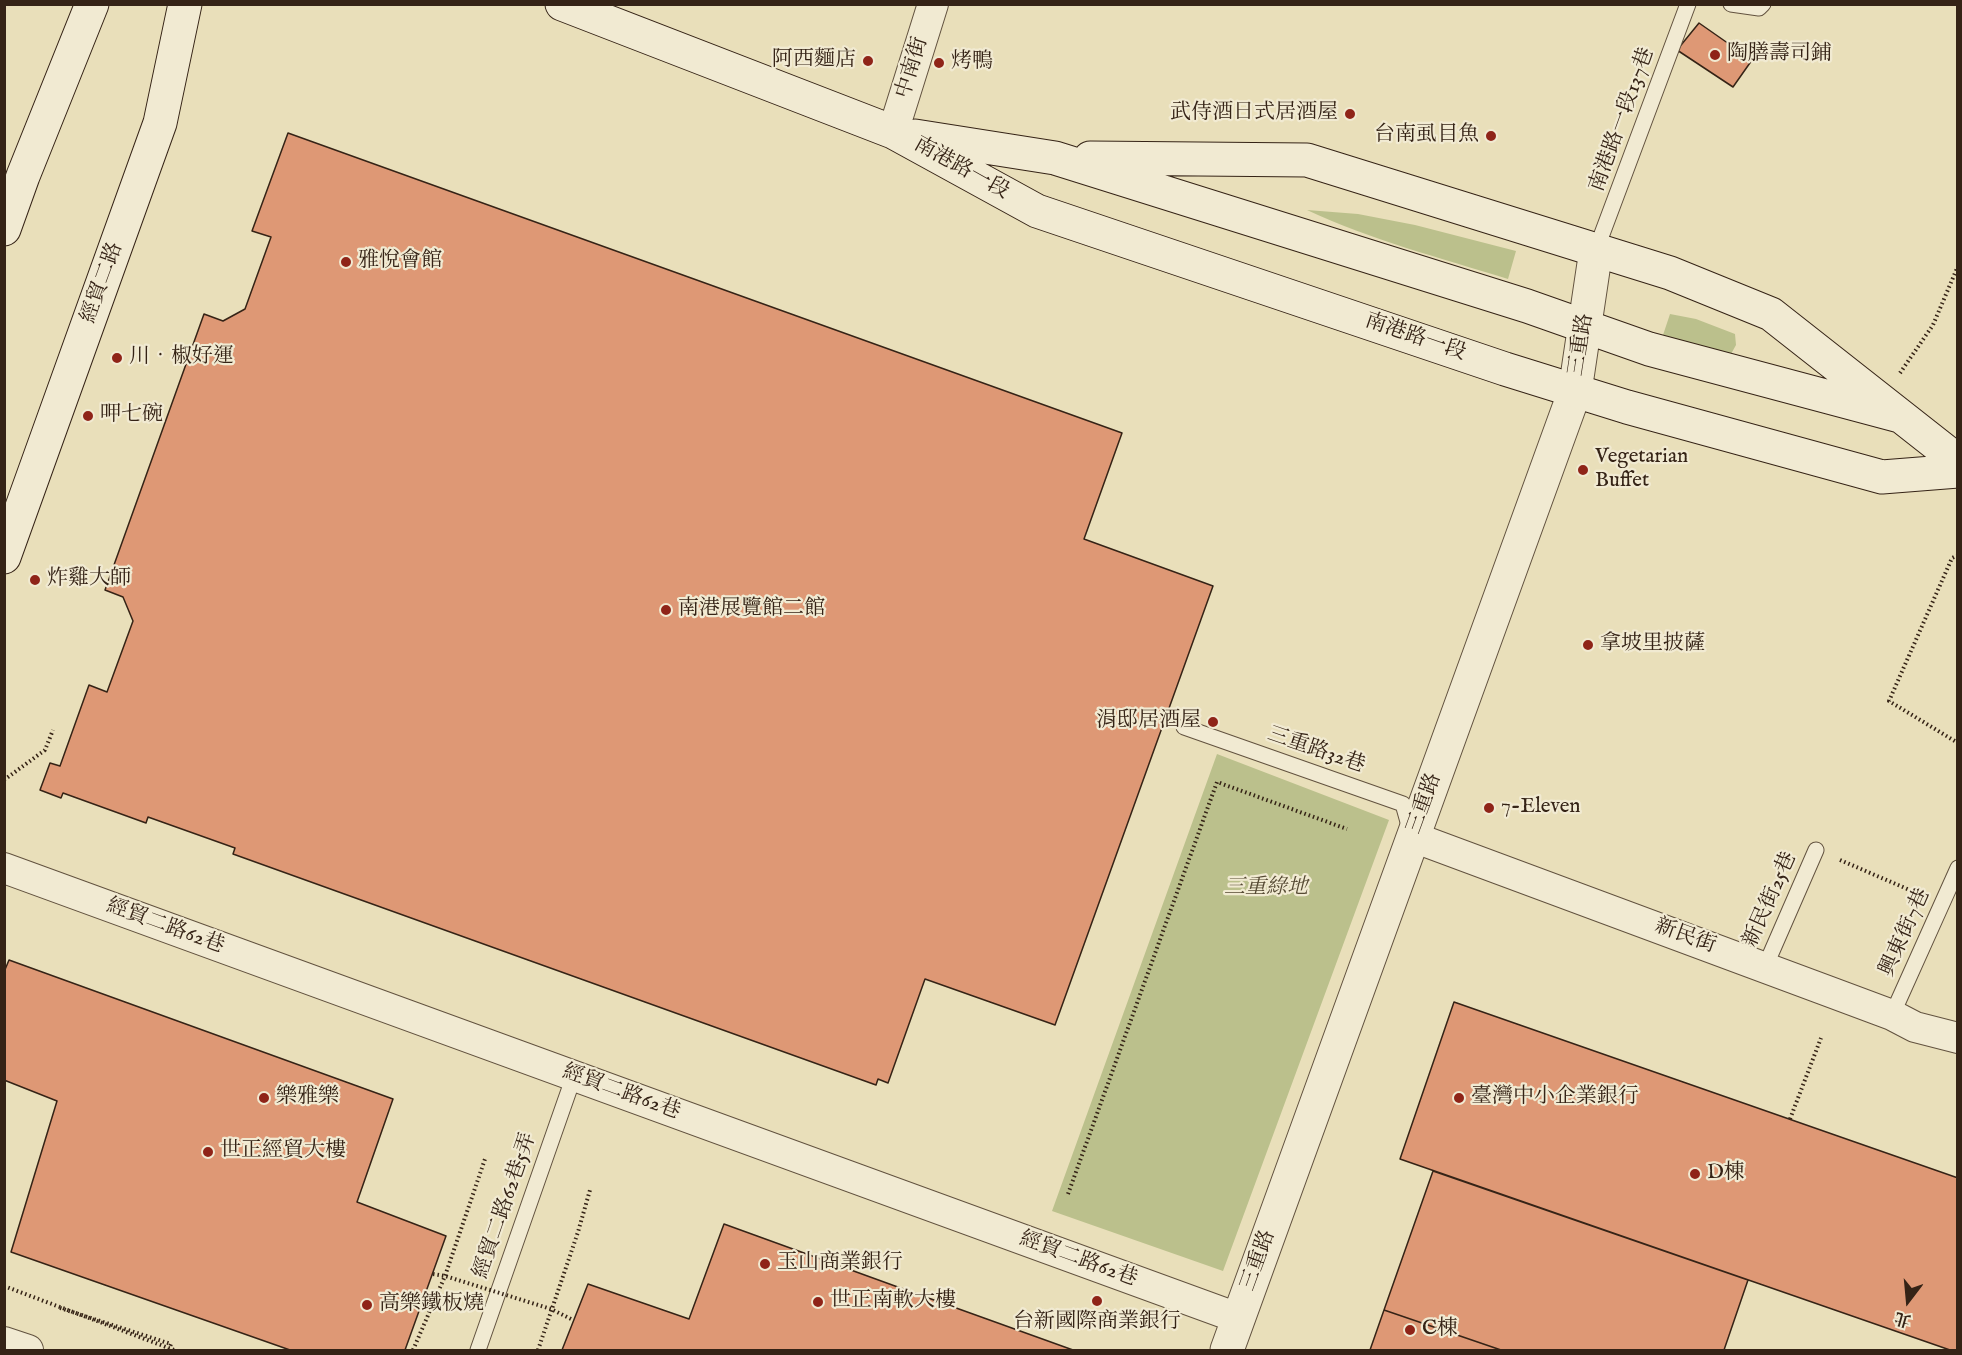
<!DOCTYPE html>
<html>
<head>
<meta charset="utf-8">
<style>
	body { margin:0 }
	#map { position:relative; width:1962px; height:1355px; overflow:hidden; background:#e9dfba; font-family:"IM FELL English","Noto Serif TC",serif }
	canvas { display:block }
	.frame { position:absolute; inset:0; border:6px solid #352316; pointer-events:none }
	.north { position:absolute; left:1878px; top:1271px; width:60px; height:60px; -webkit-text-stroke:4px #f1ead2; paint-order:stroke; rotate:196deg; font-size:16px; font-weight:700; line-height:24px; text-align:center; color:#352316 }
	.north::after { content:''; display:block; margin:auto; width:21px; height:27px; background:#352316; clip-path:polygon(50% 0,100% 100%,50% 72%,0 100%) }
</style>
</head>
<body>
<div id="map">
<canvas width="1962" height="1355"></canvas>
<div class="frame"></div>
<div class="north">北</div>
</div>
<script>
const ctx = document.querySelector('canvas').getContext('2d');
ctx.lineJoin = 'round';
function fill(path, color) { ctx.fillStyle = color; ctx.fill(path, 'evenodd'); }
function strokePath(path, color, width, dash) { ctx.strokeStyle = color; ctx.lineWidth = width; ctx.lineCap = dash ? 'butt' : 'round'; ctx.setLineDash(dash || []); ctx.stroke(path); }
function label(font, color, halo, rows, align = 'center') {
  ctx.font = font + ' "IM FELL English","Noto Serif TC",serif'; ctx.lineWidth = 4.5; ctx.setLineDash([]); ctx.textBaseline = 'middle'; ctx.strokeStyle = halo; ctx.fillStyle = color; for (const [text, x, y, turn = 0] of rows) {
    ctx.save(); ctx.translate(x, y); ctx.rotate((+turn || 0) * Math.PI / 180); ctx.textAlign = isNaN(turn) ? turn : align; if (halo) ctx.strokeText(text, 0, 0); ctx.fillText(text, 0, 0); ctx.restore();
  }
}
const green = new Path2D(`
	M1307,210L1358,214L1415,225L1516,251L1508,279C1441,258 1371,240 1307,210Z
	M1670,314L1696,319L1735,334L1736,345L1731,354L1689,344L1663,335Z
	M1217,754L1389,820L1223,1271L1052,1211Z`);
const building = new Path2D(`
	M1699,23L1752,60L1733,87L1677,50Z
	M288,133L1122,433L1084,539L1213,586L1055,1025L925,979L888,1083L878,1079L876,1085L233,854L235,848L148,817L146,823L63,793L61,798L40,790L50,763L60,766L89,685L107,692L133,621L123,597L105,590L204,314L223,321L245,309L271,237L252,231Z
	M9,960L393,1099L357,1202L446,1236L405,1350H290L11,1252L57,1101L4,1080V972Z
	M1454,1002L1958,1178V1350H1950L1400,1159Z
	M1433,1171L1748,1280L1724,1350H1501L1384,1310Z
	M724,1224L895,1286L1073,1350H562L588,1284L689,1319Z
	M1384,1310L1501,1350H1370Z`);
const path = new Path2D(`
	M1900,373L1933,325L1958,266
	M1958,555L1952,558L1889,701L1958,743
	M4,780L45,750L53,730
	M1840,860L1919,894
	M1790,1119L1821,1038
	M1068,1194L1217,782L1347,829
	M60,1308L171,1344L169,1349
	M413,1350L445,1276L485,1159
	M538,1350L578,1232L590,1190`);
const service = new Path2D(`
	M1731,4L1759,8L1763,4
	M1596,250L1688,4
	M1184,727L1403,804L1410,829
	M1765,967L1816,850
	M1892,1015L1958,868
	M478,1350L574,1076`);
const minor = new Path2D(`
	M893,132L933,4
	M1413,837L1833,993L1892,1015L1915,1027L1958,1038
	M4,868L1238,1318
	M4,1342L28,1350`);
const tertiary = new Path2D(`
	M1227,1350L1575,391L1596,250`);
const secondary = new Path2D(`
	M562,4L893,132L1037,211L1505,369L1627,407L1882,477L1958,471
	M915,136L1055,158L1527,306L1649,349L1900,416
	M1090,158L1307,160L1670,273L1771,314L1958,461
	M4,229L23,176L92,4
	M4,557L160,123L185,4`);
const pathBridge = new Path2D(`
	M433,1274L445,1276L551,1309L573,1320
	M4,1286L174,1350`);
const markers = [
	[1715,55,6,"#8f2418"],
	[868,61,6,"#8f2418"],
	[939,63,6,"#8f2418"],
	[1350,114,6,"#8f2418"],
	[1491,136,6,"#8f2418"],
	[346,262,6,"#8f2418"],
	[117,358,6,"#8f2418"],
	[88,416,6,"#8f2418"],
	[1583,470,6,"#8f2418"],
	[35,580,6,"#8f2418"],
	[666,610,6,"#8f2418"],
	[1588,645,6,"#8f2418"],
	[1213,722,6,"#8f2418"],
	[1489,808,6,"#8f2418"],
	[264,1098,6,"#8f2418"],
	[1459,1098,6,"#8f2418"],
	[208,1152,6,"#8f2418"],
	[1695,1174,6,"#8f2418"],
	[765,1264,6,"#8f2418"],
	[1097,1301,6,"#8f2418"],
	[818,1302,6,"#8f2418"],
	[367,1305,6,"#8f2418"],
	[1410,1330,6,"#8f2418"]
];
const poiNames = [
	["陶膳壽司鋪",1727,55],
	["阿西麵店",856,61,"right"],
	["烤鴨",951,63],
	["武侍酒日式居酒屋",1338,114,"right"],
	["台南虱目魚",1479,136,"right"],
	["雅悅會館",358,262],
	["川．椒好運",129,358],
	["呷七碗",100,416],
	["Vegetarian",1595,458],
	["Buffet",1595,482],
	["炸雞大師",47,580],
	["南港展覽館二館",678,610],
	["拿坡里披薩",1600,645],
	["涓邸居酒屋",1201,722,"right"],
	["7-Eleven",1501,808],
	["樂雅樂",276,1098],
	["臺灣中小企業銀行",1471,1098],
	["世正經貿大樓",220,1152],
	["D棟",1707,1174],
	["玉山商業銀行",777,1264],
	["世正南軟大樓",830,1302],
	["高樂鐵板燒",379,1305],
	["台新國際商業銀行",1097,1323,"center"],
	["C棟",1422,1330]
];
const streetNames = [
	["中南街",913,68,-73],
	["南港路一段137巷",1623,120,-70],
	["南港路一段",961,169,29],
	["經貿二路",103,283,-70],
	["南港路一段",1415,338,19],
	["三重路",1582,345,-81],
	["三重路32巷",1316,751,19],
	["三重路",1425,804,-70],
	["新民街25巷",1771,900,-66],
	["經貿二路62巷",165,927,20],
	["興東街7巷",1906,933,-66],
	["新民街",1685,937,20],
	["經貿二路62巷",621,1093,20],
	["經貿二路62巷5弄",506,1206,-71],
	["經貿二路62巷",1078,1260,20],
	["三重路",1259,1261,-70]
];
const parkNames = [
	["三重綠地",1266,889]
];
fill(green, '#bbc08c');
fill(building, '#de9875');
strokePath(building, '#352316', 1.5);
strokePath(service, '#62523f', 17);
strokePath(minor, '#62523f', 32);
strokePath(tertiary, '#62523f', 35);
strokePath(secondary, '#352316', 35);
strokePath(path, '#352316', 4, [1.5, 3]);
strokePath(service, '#f1ead2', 15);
strokePath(minor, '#f1ead2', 30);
strokePath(tertiary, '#f1ead2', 33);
strokePath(secondary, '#f1ead2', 33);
strokePath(pathBridge, '#352316', 4, [1.5, 3]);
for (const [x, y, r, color] of markers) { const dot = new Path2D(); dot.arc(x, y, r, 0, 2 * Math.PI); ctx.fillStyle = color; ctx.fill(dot); strokePath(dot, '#f1ead2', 2); }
label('21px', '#352316', '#f1ead2', poiNames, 'left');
label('21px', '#352316', '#f1ead2', streetNames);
label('italic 21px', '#564a34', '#f1ead2', parkNames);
</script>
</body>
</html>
